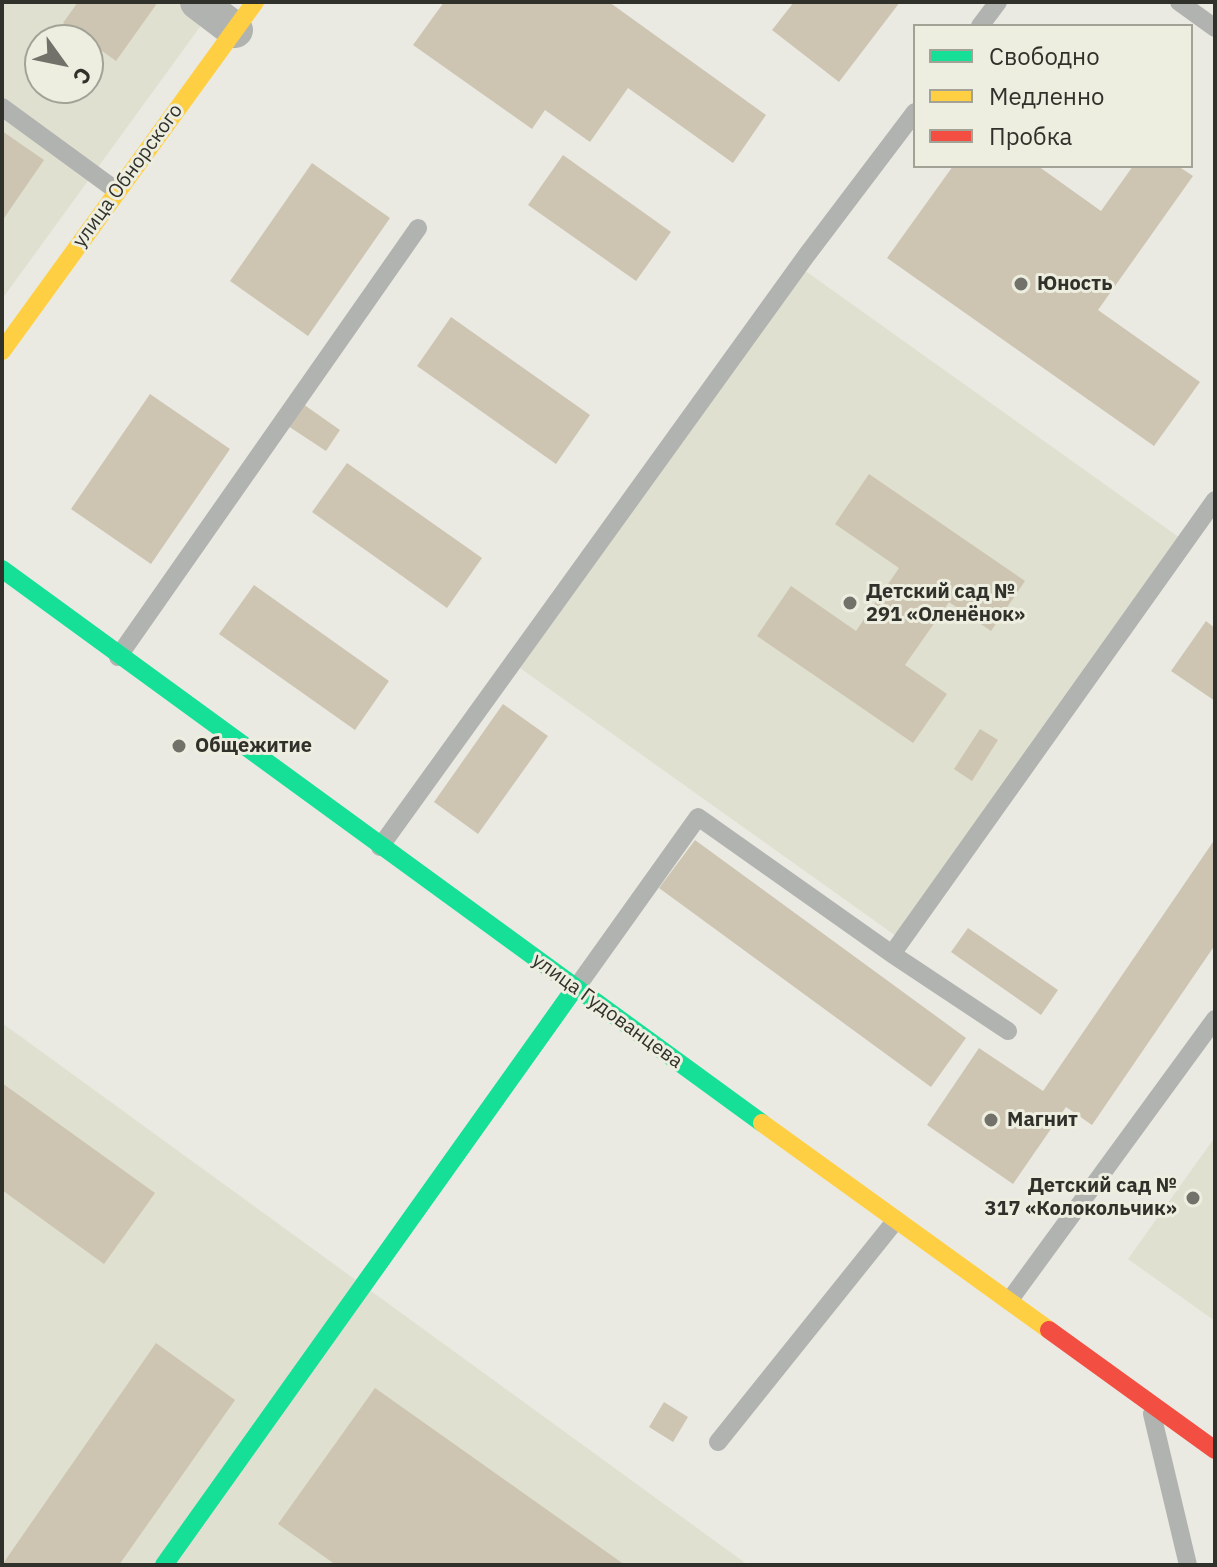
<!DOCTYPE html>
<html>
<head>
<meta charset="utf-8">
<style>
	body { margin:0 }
	#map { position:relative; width:1217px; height:1567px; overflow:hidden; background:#eaeae2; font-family:"IBM Plex Sans",sans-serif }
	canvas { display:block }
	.frame { position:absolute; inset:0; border:4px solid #31312b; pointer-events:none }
	.legend { position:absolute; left:913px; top:24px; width:280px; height:144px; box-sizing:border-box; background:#edeedf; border:2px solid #a2a297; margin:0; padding:10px 14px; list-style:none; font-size:24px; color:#31312b }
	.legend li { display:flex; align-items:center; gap:16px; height:40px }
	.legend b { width:40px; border:2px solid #a2a297 }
	.north { position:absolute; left:24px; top:24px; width:80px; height:80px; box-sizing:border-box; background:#edeedf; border:2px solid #a2a297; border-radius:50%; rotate:123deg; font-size:22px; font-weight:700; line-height:32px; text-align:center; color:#31312b }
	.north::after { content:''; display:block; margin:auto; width:28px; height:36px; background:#72726b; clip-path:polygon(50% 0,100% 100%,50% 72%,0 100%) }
</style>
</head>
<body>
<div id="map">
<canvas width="1217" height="1567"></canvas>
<div class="frame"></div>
<ul class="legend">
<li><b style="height:10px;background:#16e098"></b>Свободно</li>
<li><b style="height:10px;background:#ffcf43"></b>Медленно</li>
<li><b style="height:10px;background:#f24e42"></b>Пробка</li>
</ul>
<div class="north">С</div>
</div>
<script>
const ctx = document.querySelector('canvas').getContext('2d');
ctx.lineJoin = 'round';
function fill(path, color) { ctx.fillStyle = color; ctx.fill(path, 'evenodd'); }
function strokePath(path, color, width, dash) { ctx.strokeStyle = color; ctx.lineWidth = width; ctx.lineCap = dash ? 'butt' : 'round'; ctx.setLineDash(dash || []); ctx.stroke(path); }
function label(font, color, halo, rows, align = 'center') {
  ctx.font = font + ' "IBM Plex Sans",sans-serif'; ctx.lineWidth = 6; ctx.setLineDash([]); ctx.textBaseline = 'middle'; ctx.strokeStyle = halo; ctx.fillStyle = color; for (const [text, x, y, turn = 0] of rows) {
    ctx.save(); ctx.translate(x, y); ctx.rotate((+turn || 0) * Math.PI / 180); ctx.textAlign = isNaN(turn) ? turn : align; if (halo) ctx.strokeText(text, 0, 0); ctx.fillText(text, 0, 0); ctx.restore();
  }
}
const built = new Path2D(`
	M2,2H218L2,299ZM40,40H88V88H40Z
	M804,270L1180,538L896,936L520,668Z
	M2,1023L748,1565H2Z
	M1215,1137V1321L1128,1259Z`);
const building = new Path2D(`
	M78,2H158L116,61L63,23Z
	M444,2H609L766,115L733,163L628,88L590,142L545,110L532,129L413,45Z
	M794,2H900L839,82L772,30Z
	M2,131L44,160L2,221Z
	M563,155L671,232L636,281L528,205Z
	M312,163L390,218L308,336L230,281Z
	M953,166H1038L1101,211L1133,166H1178L1193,176L1098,310L1200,382L1154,446L887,258Z
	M451,317L590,415L556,464L417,366Z
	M150,394L230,449L151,564L71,509Z
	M303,404L340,430L326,451L288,426Z
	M347,463L482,558L447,608L312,512Z
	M869,474L1025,581L991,631L949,602L905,665L947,694L913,743L757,636L791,586L856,631L899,568L835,524Z
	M254,585L389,681L355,730L219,634Z
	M1206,621L1215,628V701L1171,671Z
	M503,704L548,736L478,834L434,802Z
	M980,729L998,740L972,781L954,769Z
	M1215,839V945L1092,1125L1066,1107L1013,1184L927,1125L979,1048L1043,1091Z
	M695,840L966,1038L931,1087L659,888Z
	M968,928L1058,990L1041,1015L951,952Z
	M2,1083L155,1193L104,1264L2,1190Z
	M156,1343L235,1400L119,1565H2Z
	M375,1388L625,1565H336L278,1524Z
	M664,1402L688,1417L673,1442L649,1427Z`);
const lane = new Path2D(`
	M1179,2L1215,28
	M980,26L998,2
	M2,107L117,191
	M118,657L418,228
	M380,847L806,256L915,112
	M892,954L1008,1031
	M576,988L698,817L892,954L1215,500
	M1009,1301L1215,1019
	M1152,1414L1188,1565
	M718,1442L896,1220`);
const street = new Path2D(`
	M198,2L235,30`);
const fast = new Path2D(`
	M2,569L762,1123
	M164,1565L575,988`);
const slow = new Path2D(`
	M2,351L255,2
	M762,1123L1049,1330`);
const jam = new Path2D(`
	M1049,1330L1215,1450`);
const markers = [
	[1021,284,8,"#72726b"],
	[850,603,8,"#72726b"],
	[179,746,8,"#72726b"],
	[991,1120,8,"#72726b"],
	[1193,1198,8,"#72726b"]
];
const streetNames = [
	["улица Обнорского",128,176,-54],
	["улица Гудованцева",607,1011,36]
];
const poiNames = [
	["Юность",1037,284],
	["Детский сад №",866,592],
	["291 «Оленёнок»",866,615],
	["Общежитие",195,746],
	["Магнит",1007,1120],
	["Детский сад №",1177,1186,"right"],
	["317 «Колокольчик»",1177,1209,"right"]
];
fill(built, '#dfe0cf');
fill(building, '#cdc5b2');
strokePath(lane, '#b1b3b0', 18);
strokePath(street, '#b1b3b0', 36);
strokePath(fast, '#16e098', 18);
strokePath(slow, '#ffcf43', 18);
strokePath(jam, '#f24e42', 18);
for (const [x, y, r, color] of markers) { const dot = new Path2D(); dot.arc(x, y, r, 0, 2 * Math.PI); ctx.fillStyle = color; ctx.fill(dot); strokePath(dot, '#edeedf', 3); }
label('20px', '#31312b', '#edeedf', streetNames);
label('bold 20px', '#31312b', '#edeedf', poiNames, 'left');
</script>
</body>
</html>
